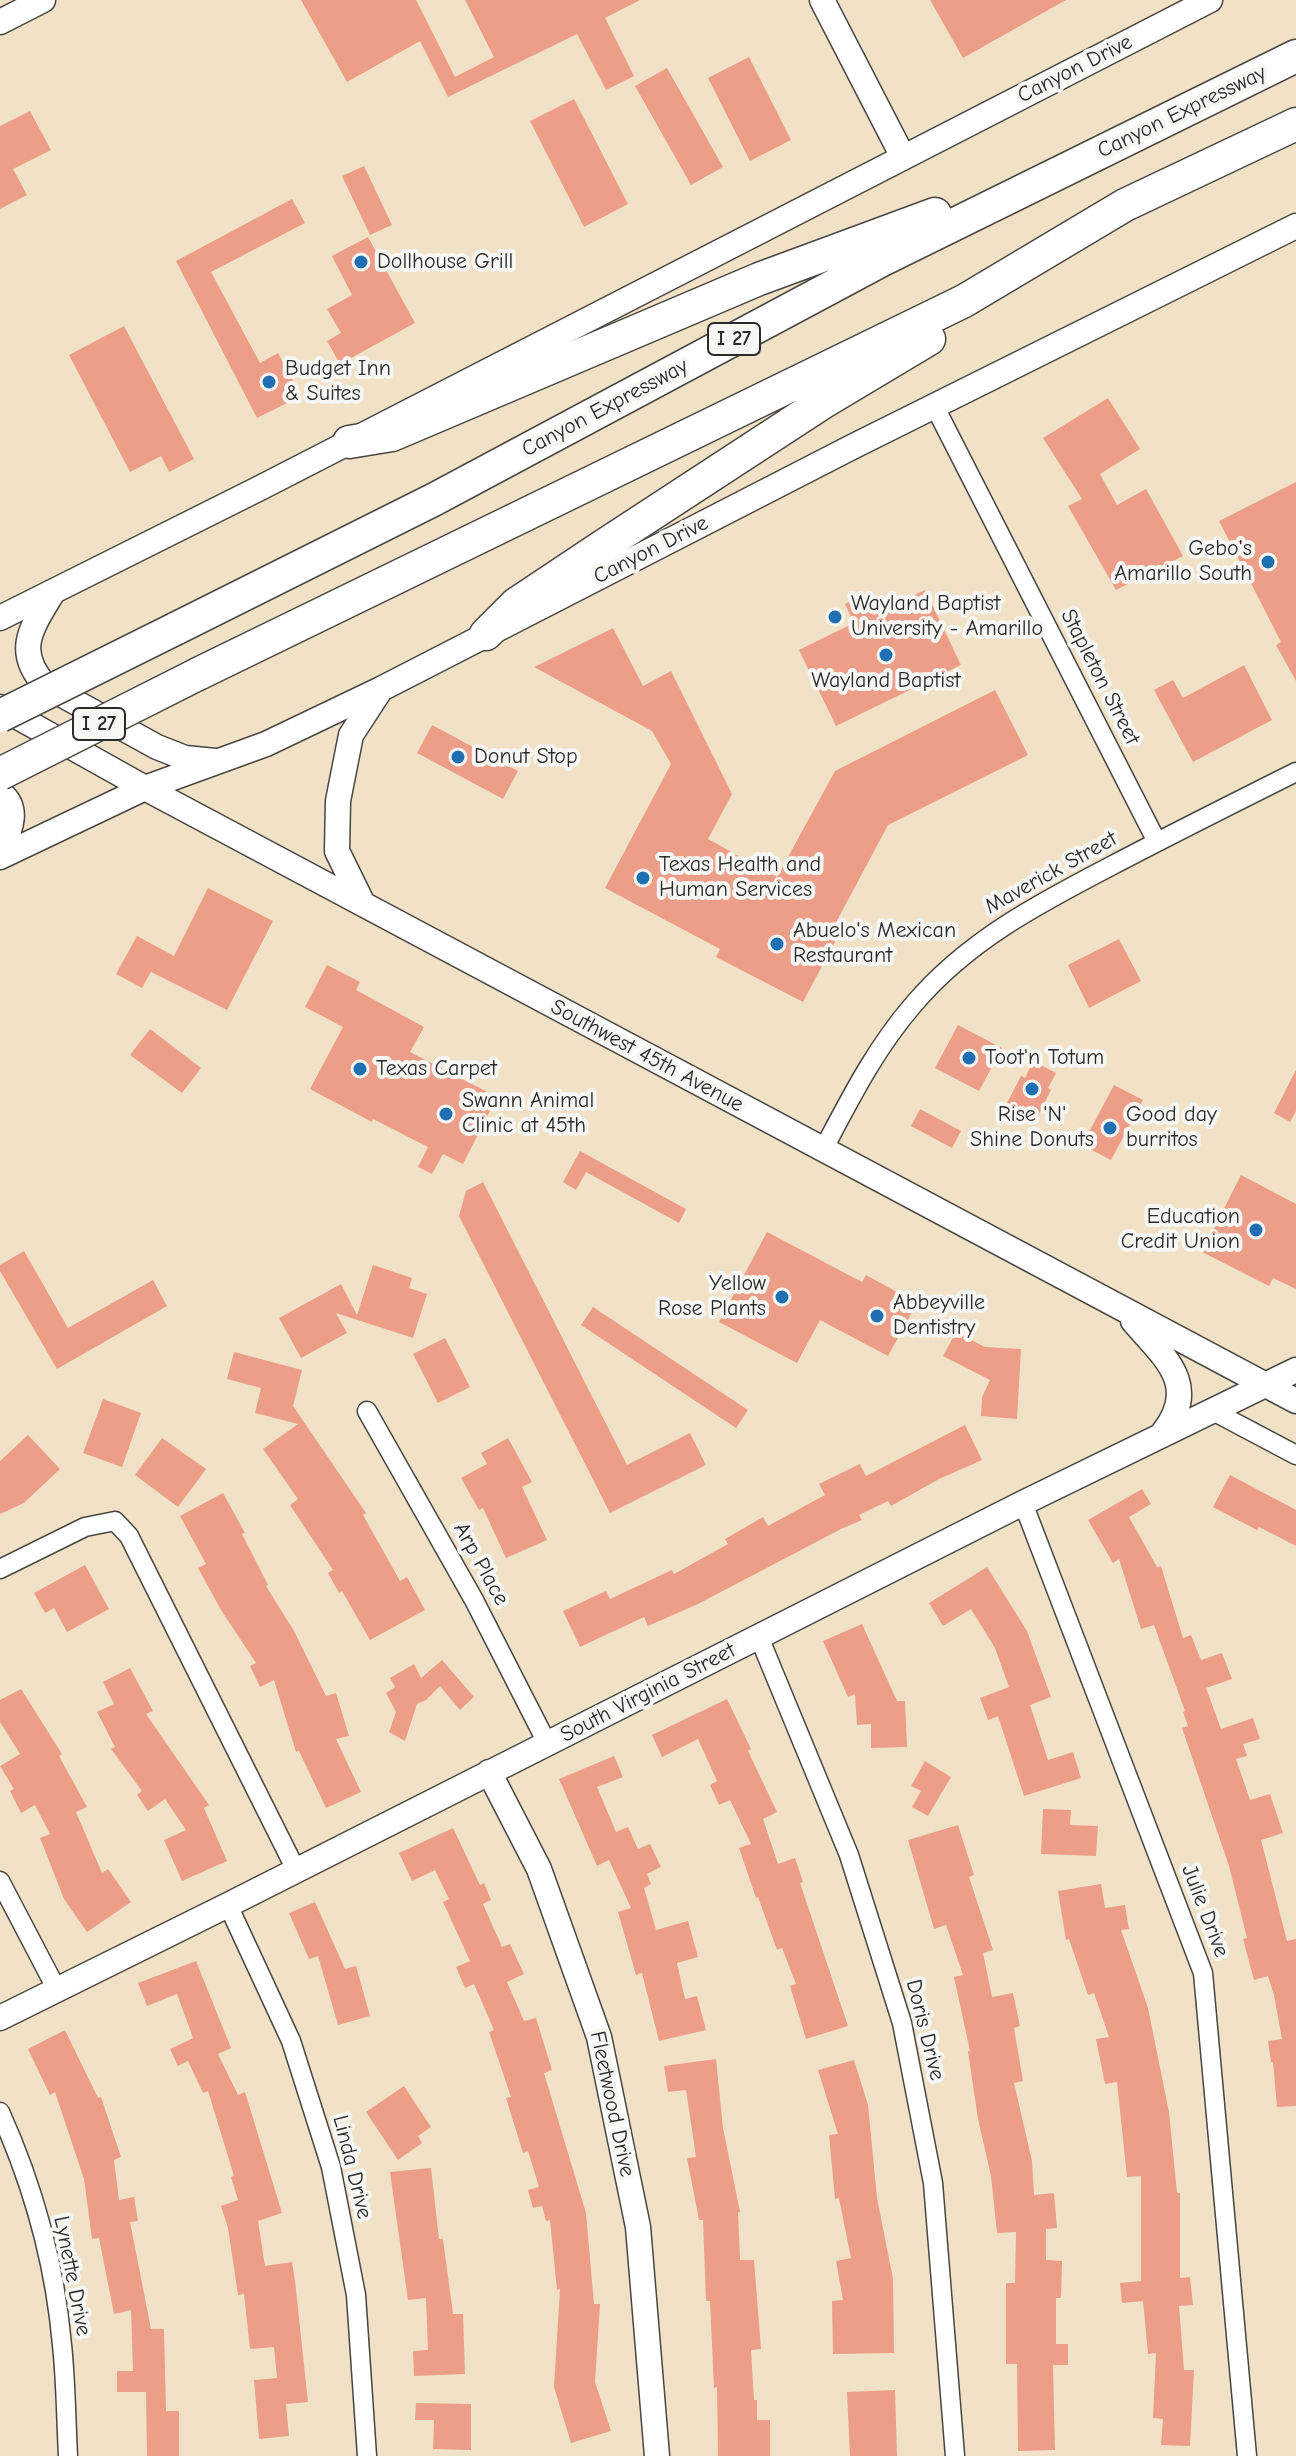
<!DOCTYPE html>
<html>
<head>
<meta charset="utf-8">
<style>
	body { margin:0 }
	canvas { display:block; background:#f1e2c7 }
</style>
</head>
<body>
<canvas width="1296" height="2456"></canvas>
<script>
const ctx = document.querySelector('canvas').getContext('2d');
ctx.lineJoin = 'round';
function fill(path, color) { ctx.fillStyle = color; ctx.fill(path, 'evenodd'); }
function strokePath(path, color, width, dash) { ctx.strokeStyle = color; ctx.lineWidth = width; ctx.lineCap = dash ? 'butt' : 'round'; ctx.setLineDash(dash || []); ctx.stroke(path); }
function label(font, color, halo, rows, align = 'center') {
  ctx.font = font + ' "Comic Neue",sans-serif'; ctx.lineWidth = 8; ctx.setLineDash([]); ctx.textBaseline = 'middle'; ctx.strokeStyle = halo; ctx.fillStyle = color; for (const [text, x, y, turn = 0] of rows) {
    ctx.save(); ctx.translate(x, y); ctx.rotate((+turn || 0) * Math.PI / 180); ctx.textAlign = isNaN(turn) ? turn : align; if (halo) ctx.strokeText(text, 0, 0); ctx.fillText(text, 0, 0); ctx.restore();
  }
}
const building = new Path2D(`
	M301,0H416L455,77L494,57L465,0H640L605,18L634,76L606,90L577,34L448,97L420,41L347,82Z
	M930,0H1066L963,58Z
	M749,57L791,140L750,161L708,78Z
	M667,68L723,167L691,185L635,86Z
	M574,99L628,204L584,227L530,121Z
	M30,111L51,150L13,169L27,195L0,209V126Z
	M364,166L392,225L370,235L342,176Z
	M292,199L305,223L211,272L260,363L278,353L301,396L257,418L176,261Z
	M368,237L415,323L340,364L327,341L341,333L327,309L352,295L332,256Z
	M124,326L194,459L169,472L161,456L130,472L69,355Z
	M1108,398L1140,449L1100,474L1117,505L1146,489L1183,556L1116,590L1068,506L1082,499L1043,438Z
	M1296,482V681L1276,645L1281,642L1219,521Z
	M925,590L961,665L836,726L799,650L854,623L845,604L864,594L874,615Z
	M613,628L643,686L671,671L732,794L708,839L777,877L835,771L995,690L1028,755L888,825L832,930L839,934L803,1002L716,957L720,949L605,888L671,764L652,731L534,667Z
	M1244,665L1272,720L1193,762L1154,690L1173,680L1183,698Z
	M432,725L518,771L503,799L417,753Z
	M208,888L273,921L227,1010L151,972L142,988L116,974L137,936L174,956Z
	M1119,939L1141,981L1089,1008L1068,965Z
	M327,965L360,982L356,990L424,1027L410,1052L497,1097L463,1164L443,1154L432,1174L418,1167L428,1147L373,1119L372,1122L310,1089L343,1027L305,1007Z
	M958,1025L1002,1048L979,1091L935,1068Z
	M150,1029L201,1068L182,1093L130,1055Z
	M1033,1061L1056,1073L1048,1088L1051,1090L1037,1118L1007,1103L1021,1076L1025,1078Z
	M1296,1070V1111L1290,1122L1274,1113Z
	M1114,1085L1143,1100L1111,1160L1082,1145Z
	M920,1109L961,1131L952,1148L911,1126Z
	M580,1151L686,1209L679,1223L586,1172L576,1190L563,1182Z
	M1241,1175L1296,1204V1289L1273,1278L1269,1286L1202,1252Z
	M483,1182L627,1465L690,1433L706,1465L610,1513L459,1216L466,1191Z
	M767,1232L862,1282L866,1275L917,1303L888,1356L820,1320L797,1363L719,1322Z
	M24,1251L68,1328L153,1280L167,1306L57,1369L0,1271V1265Z
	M373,1265L412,1278L409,1288L427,1294L413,1338L336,1313L347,1333L301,1358L279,1318L341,1284L357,1315Z
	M593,1307L748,1410L736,1428L581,1325Z
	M956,1332L985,1347L1021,1349L1017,1419L981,1416L982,1397L990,1380L943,1356Z
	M445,1338L470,1387L438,1403L413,1354Z
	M234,1352L302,1370L293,1406L366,1513L363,1515L400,1581L407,1577L425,1610L370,1640L342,1591L339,1593L328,1573L333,1570L290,1505L298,1499L263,1449L298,1424L255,1413L261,1388L227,1379Z
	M103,1399L141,1413L122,1467L83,1453Z
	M965,1425L982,1460L939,1479L891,1506L888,1501L859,1515L862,1520L841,1529L698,1604L648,1626L644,1617L580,1647L563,1611L606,1591L610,1599L672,1570L674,1574L728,1544L725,1539L763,1517L768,1526L825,1495L819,1484L860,1464L866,1476Z
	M28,1435L60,1469L24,1503L0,1514V1461Z
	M162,1438L206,1469L178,1507L135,1475Z
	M508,1438L532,1482L522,1487L547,1540L506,1558L483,1508L479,1510L461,1478L487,1464L481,1453Z
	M1230,1475L1296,1510V1546L1259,1527L1257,1530L1213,1507Z
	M1142,1489L1151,1504L1129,1517L1157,1567L1161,1566L1183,1638L1191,1635L1201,1660L1222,1653L1232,1679L1206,1688L1221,1729L1253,1718L1260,1739L1243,1744L1247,1756L1236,1759L1250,1800L1270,1794L1283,1833L1261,1840L1287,1941L1296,1939V2106L1277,2107L1273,2062H1271L1268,2041L1282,2039L1274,1995L1268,1976L1254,1980L1243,1939L1247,1938L1229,1866L1182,1728L1188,1726L1183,1712L1185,1711L1154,1625L1141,1629L1119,1559L1113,1563L1088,1520Z
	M223,1493L245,1533L242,1534L268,1585L266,1586L294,1631L326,1696L336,1693L349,1736L336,1739L361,1792L326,1808L299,1751L296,1752L274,1680L260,1687L250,1666L256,1663L221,1610L198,1568L206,1564L180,1516Z
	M85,1565L109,1609L67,1632L54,1608L45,1613L34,1593Z
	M987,1567L1027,1631L1051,1697L1030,1705L1048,1760L1073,1752L1081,1778L1024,1796L998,1716L988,1720L980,1698L1009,1687L995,1648L971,1609L943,1626L929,1603Z
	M862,1624L897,1701H905L907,1747L871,1748V1724L857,1725L855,1694L848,1697L823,1641Z
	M442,1660L474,1697L460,1710L440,1686L426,1700L417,1704L405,1741L389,1732L396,1712L386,1693L395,1687L390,1678L414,1664L421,1678Z
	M130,1668L153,1711L146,1714L209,1805L204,1808L227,1861L182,1881L164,1840L186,1830L165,1799L148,1811L137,1795L142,1791L111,1749L115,1747L97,1712L114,1704L103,1682Z
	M21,1689L62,1754L59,1756L87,1807L76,1812L102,1873L108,1869L131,1902L87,1932L64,1899L40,1838L50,1834L35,1805L21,1813L10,1791L14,1789L0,1766L20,1754L0,1722V1700Z
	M727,1699L751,1749L748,1751L777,1812L763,1819L778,1864L795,1858L803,1882L800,1883L848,2026L806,2039L790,1986L796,1984L782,1948L777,1950L758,1897L756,1898L739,1848L751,1844L730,1800L719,1805L710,1785L717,1781L698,1739L662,1757L652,1735Z
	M614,1756L623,1777L597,1787L616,1832L628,1827L638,1849L650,1844L661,1867L647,1874L651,1884L644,1888L656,1930L688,1921L698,1957L677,1963L685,1999L697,1996L706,2030L659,2041L642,1973L636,1975L618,1912L631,1908L609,1860L597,1866L559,1779Z
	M925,1761L951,1777L928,1816L912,1807L921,1791L911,1786Z
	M1043,1809L1071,1810L1070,1825L1098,1826L1096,1856L1041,1854Z
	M958,1825L974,1875L969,1877L993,1950L983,1953L992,1997L1013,1993L1020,2026L1014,2028L1023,2081L1014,2083L1032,2161L1034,2195L1054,2193L1057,2228L1046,2229V2260L1062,2261L1061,2298H1056V2344H1068V2365H1053L1055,2450L1018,2451L1017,2364H1006V2283H1015L1016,2232L997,2233L991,2176L978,2119L968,2051H970L954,1977L963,1975L946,1925L934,1929L908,1840Z
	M453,1828L480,1885L484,1883L491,1900L483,1904L502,1947L510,1944L524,1974L507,1982L524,2021L536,2018L552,2070L544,2073L586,2213L594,2304H600L595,2382L611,2431L571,2443L554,2387L560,2289L557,2290L550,2220L546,2221L542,2206L533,2208L528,2190L539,2187L528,2151L523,2153L506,2098L511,2097L489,2032L494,2030L474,1984L465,1988L456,1967L470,1961L443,1902L449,1899L435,1870L412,1881L399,1853Z
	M1101,1884L1105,1908L1125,1905L1129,1929L1121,1930L1148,2008L1169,2112L1177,2193H1180V2278L1190,2277L1193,2305L1179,2306L1184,2370H1194L1190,2446L1161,2445L1163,2419L1153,2418L1156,2353L1148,2354L1143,2301L1122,2303L1120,2283L1141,2281V2176L1127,2177L1117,2082L1105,2084L1096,2039L1109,2037L1094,1993L1088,1995L1069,1939L1066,1940L1058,1891Z
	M315,1902L345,1969L356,1966L370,2016L338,2025L318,1956L309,1959L289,1913Z
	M196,1961L231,2048L218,2054L238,2095L245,2092L282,2213L258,2221L265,2266L292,2262L295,2281L308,2402L286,2404L289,2436L259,2439L254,2380L277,2378L274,2347L250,2349L244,2294L238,2295L228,2228L221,2206L238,2200L231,2177L234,2176L208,2091L203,2093L188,2061L178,2066L170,2049L193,2038L177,1994L147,2006L138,1983Z
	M65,2030L98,2098L101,2097L121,2157L114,2160L119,2200L134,2197L138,2221L130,2222L151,2329H164L166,2411H179V2456H147L146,2392H117V2371H133L131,2310L114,2314L99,2238L92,2239L84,2179L55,2092L50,2095L28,2049Z
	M716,2059L723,2128L740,2212H738L740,2260H754L761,2349L751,2350L754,2400H757V2420H770V2456H718L717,2387L714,2388L710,2301H706L703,2220H699L687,2158L696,2157L686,2090L668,2092L664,2066Z
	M854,2060L868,2105L877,2198L893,2279L894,2353L833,2354L832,2301L843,2300L836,2261L851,2258L839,2198L835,2199L829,2135L838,2134L818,2070Z
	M404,2086L431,2127L418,2136L422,2143L398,2160L366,2112Z
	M431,2168L439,2239H443L453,2314H463L465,2374L414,2376L413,2351L428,2350L426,2298L408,2300L390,2172Z
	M895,2390L897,2456H850L847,2392Z
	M416,2403L471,2404V2450L433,2449L434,2420H415Z`);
const street = new Path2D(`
	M935,407L1157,842
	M823,1150C850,1099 875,1049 913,1005C967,941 1038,904 1111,866C1172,834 1234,803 1296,772
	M1211,1410L1296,1455
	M367,1411L474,1600L547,1743
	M1023,1503L1203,1973L1247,2456
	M0,1569L85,1527L115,1521L129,1536L296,1870
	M759,1637L849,1855L902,2023L933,2183L955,2456
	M0,1881L57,1990
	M228,1905L291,2041L331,2167L356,2295L367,2456
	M0,2112C33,2185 55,2265 62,2345C66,2382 66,2419 68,2456`);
const secondary = new Path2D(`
	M822,0L903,157
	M0,22L43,0
	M53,592C32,627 13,651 46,686L157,747L185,758L215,761
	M0,618L260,488L1210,0
	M0,707L145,788L1296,1401
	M0,793C22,809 8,834 0,854
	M0,857L145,788L266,744L381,689L854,446L1296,226
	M362,902L337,851L338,801L351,735L381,689
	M1133,1321C1164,1357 1201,1385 1163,1433
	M489,1772L539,1869L599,2037L638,2227L657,2456
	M0,2018L228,1905L1023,1503L1296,1370`);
const highway = new Path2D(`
	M349,442L392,435L759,279L935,214
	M175,629L435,499L882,260L1296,56
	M486,634L516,604L603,546L822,403L929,339
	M198,674L964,301L1125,205L1296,124`);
const highwayBridge = new Path2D(`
	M0,716L175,629
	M0,774L198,674`);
const markers = [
	[361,262,8,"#1f6fb2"],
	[269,382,8,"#1f6fb2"],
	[1268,562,8,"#1f6fb2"],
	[835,617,8,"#1f6fb2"],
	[886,655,8,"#1f6fb2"],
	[458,757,8,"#1f6fb2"],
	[643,878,8,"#1f6fb2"],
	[777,944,8,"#1f6fb2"],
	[969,1058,8,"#1f6fb2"],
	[360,1069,8,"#1f6fb2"],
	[1032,1089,8,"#1f6fb2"],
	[446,1114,8,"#1f6fb2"],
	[1110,1128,8,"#1f6fb2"],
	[1256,1230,8,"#1f6fb2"],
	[782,1297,8,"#1f6fb2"],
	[877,1316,8,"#1f6fb2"]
];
const shields = [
	[734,339,52],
	[99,724,52]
];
const shieldNames = [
	["I 27",734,339],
	["I 27",99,724]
];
const streetNames = [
	["Canyon Drive",1075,69,-27],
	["Canyon Expressway",1182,112,-26],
	["Canyon Expressway",605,408,-28],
	["Canyon Drive",651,550,-27],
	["Stapleton Street",1100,677,63],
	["Maverick Street",1051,873,-29],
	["Southwest 45th Avenue",647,1056,28],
	["Arp Place",481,1564,61],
	["South Virginia Street",648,1693,-27],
	["Julie Drive",1205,1911,69],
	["Doris Drive",925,2030,76],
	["Fleetwood Drive",612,2104,78],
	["Linda Drive",352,2167,76],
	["Lynette Drive",72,2276,79]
];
const poiNames = [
	["Dollhouse Grill",377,262],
	["Budget Inn",285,369],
	["& Suites",285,394],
	["Gebo's",1252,549,"right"],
	["Amarillo South",1252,574,"right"],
	["Wayland Baptist",851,604],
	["University - Amarillo",851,629],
	["Wayland Baptist",886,681,"center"],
	["Donut Stop",474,757],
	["Texas Health and",659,865],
	["Human Services",659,890],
	["Abuelo's Mexican",793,931],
	["Restaurant",793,956],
	["Toot'n Totum",985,1058],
	["Texas Carpet",376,1069],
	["Swann Animal",462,1101],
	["Clinic at 45th",462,1126],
	["Rise 'N'",1032,1115,"center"],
	["Shine Donuts",1032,1140,"center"],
	["Good day",1126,1115],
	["burritos",1126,1140],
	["Education",1240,1217,"right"],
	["Credit Union",1240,1242,"right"],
	["Yellow",766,1284,"right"],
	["Rose Plants",766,1309,"right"],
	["Abbeyville",893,1303],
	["Dentistry",893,1328]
];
fill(building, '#ec9e88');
strokePath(street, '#494642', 21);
strokePath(secondary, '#494642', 27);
strokePath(highway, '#494642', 35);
strokePath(street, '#fff', 18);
strokePath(secondary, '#fff', 24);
strokePath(highway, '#fff', 32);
strokePath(highwayBridge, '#494642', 35, []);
strokePath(highwayBridge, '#fff', 32);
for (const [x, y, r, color] of markers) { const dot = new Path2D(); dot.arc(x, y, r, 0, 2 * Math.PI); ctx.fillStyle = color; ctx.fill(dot); strokePath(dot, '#f6f6f2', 3); }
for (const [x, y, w] of shields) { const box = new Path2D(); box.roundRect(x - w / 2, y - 16, w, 32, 6); ctx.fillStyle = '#f6f6f2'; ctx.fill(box); strokePath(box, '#2b2b2b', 2); }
label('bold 20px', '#2b2b2b', null, shieldNames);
label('22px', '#2b2b2b', '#f6f6f2', streetNames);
label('22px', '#2b2b2b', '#f6f6f2', poiNames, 'left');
</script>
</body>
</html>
